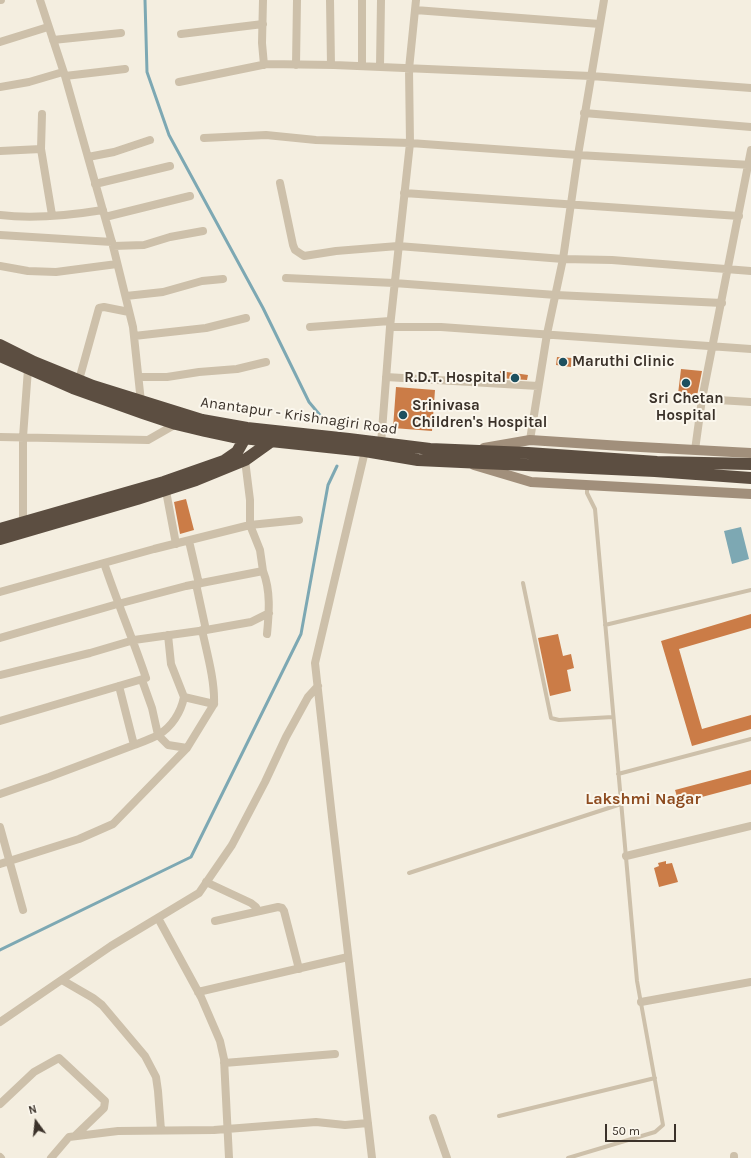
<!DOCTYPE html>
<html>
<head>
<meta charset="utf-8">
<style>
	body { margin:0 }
	#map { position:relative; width:751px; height:1158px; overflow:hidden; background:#f4eee0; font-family:Karla,sans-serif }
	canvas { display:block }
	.north { position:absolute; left:16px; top:1102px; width:40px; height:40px; -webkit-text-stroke:3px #fbf7ed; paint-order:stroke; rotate:345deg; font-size:11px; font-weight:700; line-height:16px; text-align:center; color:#3b322a }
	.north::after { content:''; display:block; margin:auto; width:14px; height:18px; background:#3b322a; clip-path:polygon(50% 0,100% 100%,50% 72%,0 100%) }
	.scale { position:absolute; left:605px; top:1124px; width:71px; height:18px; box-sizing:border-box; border:2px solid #3b322a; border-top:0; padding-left:5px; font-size:12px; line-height:14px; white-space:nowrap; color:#3b322a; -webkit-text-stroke:3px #fbf7ed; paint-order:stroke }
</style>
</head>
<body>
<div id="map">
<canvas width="751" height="1158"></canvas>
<div class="north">N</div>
<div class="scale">50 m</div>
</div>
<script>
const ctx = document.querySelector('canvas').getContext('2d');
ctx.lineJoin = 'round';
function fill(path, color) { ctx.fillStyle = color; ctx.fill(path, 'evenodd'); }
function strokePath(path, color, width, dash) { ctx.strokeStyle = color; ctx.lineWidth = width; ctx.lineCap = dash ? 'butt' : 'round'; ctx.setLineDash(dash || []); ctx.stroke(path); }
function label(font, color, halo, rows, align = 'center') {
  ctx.font = font + ' Karla,sans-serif'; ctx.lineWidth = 4; ctx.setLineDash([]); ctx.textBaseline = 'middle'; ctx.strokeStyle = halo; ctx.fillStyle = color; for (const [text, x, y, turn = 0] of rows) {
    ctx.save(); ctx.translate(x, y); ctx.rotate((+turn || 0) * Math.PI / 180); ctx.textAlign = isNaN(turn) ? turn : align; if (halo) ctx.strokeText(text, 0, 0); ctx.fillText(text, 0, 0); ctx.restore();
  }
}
const water = new Path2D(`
	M741,527L749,559L732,564L724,531Z`);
const stream = new Path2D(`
	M145,0L147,72L169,135L263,308L309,402L324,420
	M0,950L191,857L301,634L328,485L337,466`);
const building = new Path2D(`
	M557,357L572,358L571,367L556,365Z
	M681,369L702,371L697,396L678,394Z
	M500,371L528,375L527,380L499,378Z
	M396,387L435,390L432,431L393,428Z
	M186,499L194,530L180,534L174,502Z
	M751,614V628L679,649L702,729L751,715V729L692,746L661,641Z
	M558,634L563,656L571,654L574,668L567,670L571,691L550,696L538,638Z
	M751,770V784L679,803L675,790Z
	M666,861V864L672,863L678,882L659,887L654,868L659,866L658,863Z`);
const lane = new Path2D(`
	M523,583L551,718L559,720L613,717
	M605,625L751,590
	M618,774L751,739
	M409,873L621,804
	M499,1116L655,1078
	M568,1158L655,1132L663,1125L637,981L595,509L587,493V486`);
const street = new Path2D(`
	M0,0H1
	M40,0L65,76L113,246L133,327L141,402
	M263,0L262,43L264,65
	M330,0L331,65
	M415,10L600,24
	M181,34L263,24
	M53,40L121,33
	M0,42L48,27
	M296,65L297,0
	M362,66V0
	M380,67L381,0
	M65,76L125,69
	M179,82L267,64L334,65L591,76L751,88
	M0,87L29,82L63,72
	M584,113L751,127
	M42,114L41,149L52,215
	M204,138L266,135L316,140L410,143L578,155L751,165
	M0,151L41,149
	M88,157L114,152L150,140
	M280,183L293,245L295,250L304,256L336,251L398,246L563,259L612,260L751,271
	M95,184L170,166
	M404,193L739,216
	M0,215C32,219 72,215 103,210
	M105,217L190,196
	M0,235L112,242
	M113,246L144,245L170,237L203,231
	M0,266L28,271L56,272L117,264
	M286,278L394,283L556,295L722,303
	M126,296L163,292L202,281L223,279
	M310,327L390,321
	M390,327H441L751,349
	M134,336L206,328L246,318
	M139,377H167L199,372L237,369L266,362
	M386,377L538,386
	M79,380L99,308L104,307L129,312
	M702,399L751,402
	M0,437L148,440L176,424
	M530,440L547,334L563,259L578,155L604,0
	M381,444L390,327L410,143L409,69L416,0
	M695,450L702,399L751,150
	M365,451L315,663L332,817L372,1158
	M166,491L176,544
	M23,523V437L28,369
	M189,541L199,584
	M263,571C271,591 269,613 267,634
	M0,592L154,549L250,525V500L245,460
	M202,630C207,653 215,681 214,704
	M206,630L251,622L269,613
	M0,638L114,605L186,586L263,571L260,550L250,525L299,520
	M0,675L90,653L134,640L206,630L196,584
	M142,680L152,708L158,735L168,745L187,748
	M0,721L146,678C133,639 117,602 104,563
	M134,745C142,742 151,739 158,735C172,727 181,712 184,697
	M0,794L49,777L134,745L119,686
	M0,827L23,910
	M626,856L751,826
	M0,864L79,839L113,824L187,748L214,704L184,697L171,664L168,635
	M206,882L251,903L256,907L257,911
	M158,918L201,997L220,1041L224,1059L229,1158
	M215,921L278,907L282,908L284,911L299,969
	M62,980L93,998L102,1005L145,1056L156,1077L158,1091L161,1130
	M198,992L348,957
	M641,1002L751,982
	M0,1022L111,946L199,893L232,845L265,782L286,737L308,697L318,686
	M224,1063L335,1054
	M0,1104L34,1072L59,1058L105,1101L104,1108L75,1136
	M433,1118L447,1158
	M734,1156V1158
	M0,1157L1,1158
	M51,1158L69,1137L118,1131L214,1130L316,1122L345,1125L368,1123`);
const secondary = new Path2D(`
	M484,448L530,440L622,446L751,453
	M474,465L531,482L751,494`);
const highway = new Path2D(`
	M0,345L34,362L93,386L202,420L247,428L349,439L430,449L528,453L657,462L751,464
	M0,356L73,388L143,413L176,424L205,431L233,437L365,451L418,460L655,471L751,478
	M0,529L164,482L224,461L237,452L245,438L246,432
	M0,539L137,499L196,480L245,460L273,440`);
const markers = [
	[563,362,5,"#1d505f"],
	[515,378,5,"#1d505f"],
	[686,383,5,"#1d505f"],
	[403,415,5,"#1d505f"]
];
const poiNames = [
	["Maruthi Clinic",572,362],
	["R.D.T. Hospital",506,378,"right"],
	["Sri Chetan",686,399,"center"],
	["Hospital",686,416,"center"],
	["Srinivasa",412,406],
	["Children's Hospital",412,423]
];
const streetNames = [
	["Anantapur - Krishnagiri Road",299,416,8]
];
const neighbourhoodNames = [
	["Lakshmi Nagar",643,799]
];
fill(water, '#7da8b3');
strokePath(stream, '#7da8b3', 3);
fill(building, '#cb7c47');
strokePath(lane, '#cdc0aa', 4);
strokePath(street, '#cdc0aa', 8);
strokePath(secondary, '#a18f7b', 10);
strokePath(highway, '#5c4e41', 12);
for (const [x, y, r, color] of markers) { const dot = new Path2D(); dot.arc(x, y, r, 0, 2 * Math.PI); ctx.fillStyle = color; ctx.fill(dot); strokePath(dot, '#fbf7ed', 1.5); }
label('bold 15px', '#3b322a', '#fbf7ed', poiNames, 'left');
label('15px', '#3b322a', '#fbf7ed', streetNames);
label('bold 16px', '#8d4b1f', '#fbf7ed', neighbourhoodNames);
</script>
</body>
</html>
